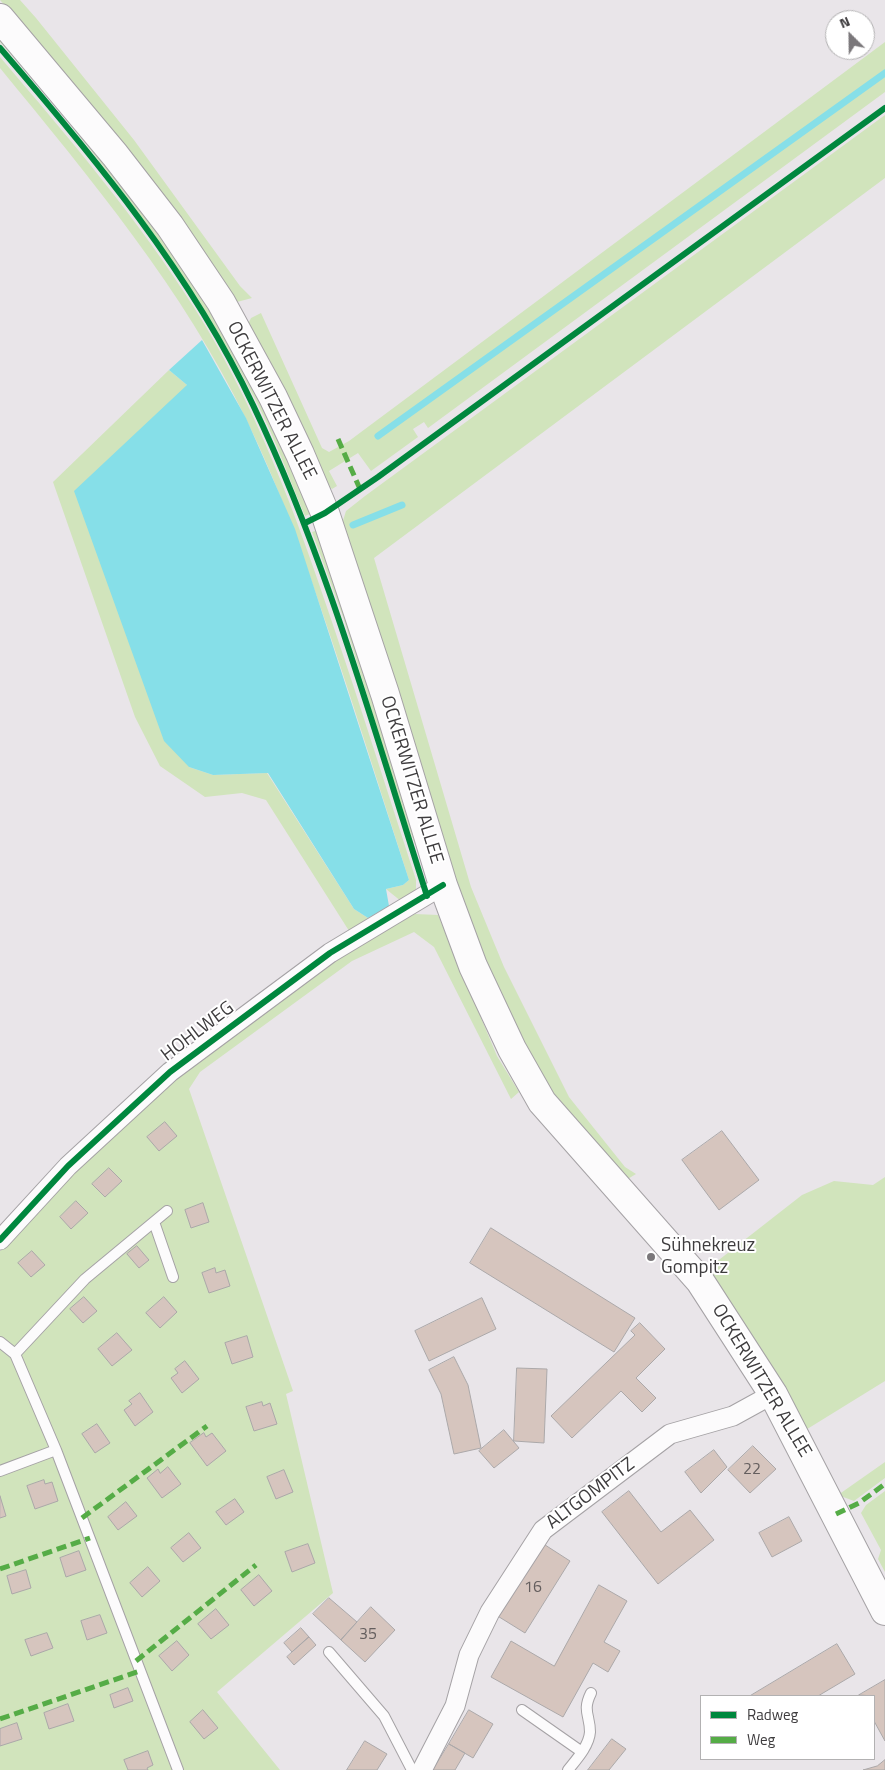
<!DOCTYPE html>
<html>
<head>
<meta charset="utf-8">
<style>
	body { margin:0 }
	#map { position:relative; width:885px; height:1770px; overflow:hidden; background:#e9e5e9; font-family:"Titillium Web",sans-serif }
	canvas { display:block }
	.legend { position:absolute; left:700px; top:1695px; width:175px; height:65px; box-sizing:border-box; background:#fff; border:1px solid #b2b1b2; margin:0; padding:6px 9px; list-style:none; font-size:15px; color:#3e3c3e }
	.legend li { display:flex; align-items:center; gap:10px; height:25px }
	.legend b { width:25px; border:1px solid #b2b1b2 }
	.north { position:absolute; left:825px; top:10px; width:50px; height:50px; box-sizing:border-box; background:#fff; border:1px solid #b2b1b2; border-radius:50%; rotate:337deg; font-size:14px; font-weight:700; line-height:20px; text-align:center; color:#3e3c3e }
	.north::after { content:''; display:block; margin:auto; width:18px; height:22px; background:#7a777a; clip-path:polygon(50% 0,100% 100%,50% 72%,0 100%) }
</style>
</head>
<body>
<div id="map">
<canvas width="885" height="1770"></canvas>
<ul class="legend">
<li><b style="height:6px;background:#00873e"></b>Radweg</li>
<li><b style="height:6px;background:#55ac46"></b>Weg</li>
</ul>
<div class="north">N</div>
</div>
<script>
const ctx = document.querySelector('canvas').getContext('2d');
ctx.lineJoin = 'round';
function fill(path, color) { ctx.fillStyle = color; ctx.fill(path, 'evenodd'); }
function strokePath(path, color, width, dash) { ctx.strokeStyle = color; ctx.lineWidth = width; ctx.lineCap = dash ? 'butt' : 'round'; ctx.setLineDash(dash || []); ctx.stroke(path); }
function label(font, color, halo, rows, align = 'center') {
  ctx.font = font + ' "Titillium Web",sans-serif'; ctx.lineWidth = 4; ctx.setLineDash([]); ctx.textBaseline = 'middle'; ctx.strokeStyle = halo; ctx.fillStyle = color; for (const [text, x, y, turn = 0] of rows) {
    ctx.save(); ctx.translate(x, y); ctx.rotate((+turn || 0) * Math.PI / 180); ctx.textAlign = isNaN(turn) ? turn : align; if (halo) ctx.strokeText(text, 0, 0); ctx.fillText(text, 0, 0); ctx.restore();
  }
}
const green = new Path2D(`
	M0,0H20L36,18L134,140L240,286L252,298L237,302L228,293L24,27Z
	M0,34L159,231L210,305L262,400L312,513L305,516C289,478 275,438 256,401C189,270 97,153 0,42Z
	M885,42V92L428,428L424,422L413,429L418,437L371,471L358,453L329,471L337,486L332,489L323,481L248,324L251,318L261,313L322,448L329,452L349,441Z
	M0,57C69,138 138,219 195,309C256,406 296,514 332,622C361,707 388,794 416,880V891L402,902L386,889L403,885L409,880C383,799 358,719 331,638C306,564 281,490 246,419C184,290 90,178 0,68Z
	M885,115V178L374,558L471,887L504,967L569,1097L625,1167L636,1174L626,1180L557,1099L522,1041L484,963L450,876L341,527L346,511L365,496Z
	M169,370L187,385L189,767L213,775L267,773L354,909L368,918L370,922L351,934L266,800L242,793L205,797L160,766L135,717L53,482Z
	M318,530L350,617L418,844H415L405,819L343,617L312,532Z
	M415,914L438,915L497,1056L519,1092L511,1099L434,947L414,932L352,961L200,1072L189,1089L293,1391L286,1394L333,1593L217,1692L280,1770H0V1251L66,1181L172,1077L336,957Z
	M885,1177V1381L804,1431L706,1270L802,1195L834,1181L873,1185Z
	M885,1462V1478L854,1501L838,1495Z
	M885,1491V1572L878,1559L881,1550L861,1513L866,1505Z`);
const water = new Path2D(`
	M202,340L246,418L295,529L409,880L403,885L386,889L389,906L368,918L354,909L268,773L213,775L189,767L164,741L74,491L187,385L169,370Z`);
const stream = new Path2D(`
	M378,436L885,73
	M353,525L402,505`);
const building = new Path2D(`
	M165,1122L177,1136L159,1151L147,1137Z
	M722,1131L759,1180L719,1210L682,1160Z
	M109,1168L122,1181L105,1197L92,1184Z
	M76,1201L88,1213L71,1229L60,1217Z
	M203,1203L209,1222L191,1228L185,1210Z
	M491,1228L635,1318L614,1352L470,1263Z
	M137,1246L149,1260L139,1268L127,1254Z
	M32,1251L45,1265L31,1277L18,1263Z
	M215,1268L216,1273L225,1270L230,1286L209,1293L202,1273Z
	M84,1297L97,1311L83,1323L70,1309Z
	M164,1297L177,1312L160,1328L146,1313Z
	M482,1298L496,1329L429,1361L415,1331Z
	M640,1323L665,1349L636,1378L656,1398L642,1412L621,1391L572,1438L551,1416L635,1335L631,1331Z
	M117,1333L132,1350L112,1366L98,1349Z
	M247,1336L253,1357L232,1364L225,1343Z
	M454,1357L468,1385L481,1448L454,1454L441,1394L429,1370Z
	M185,1361L199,1379L182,1393L171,1378L178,1373L175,1369Z
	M517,1368L547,1369L544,1443L514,1441Z
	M140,1393L153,1412L135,1426L124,1410L132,1404L129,1401Z
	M262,1402L263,1406L270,1403L277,1424L254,1431L246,1407Z
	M97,1424L110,1443L95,1453L82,1434Z
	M504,1430L519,1448L494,1468L479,1451Z
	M204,1433L206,1437L212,1433L226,1451L207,1466L190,1443Z
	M753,1446L776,1469L750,1493L728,1470Z
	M714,1450L727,1467L701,1493L685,1472Z
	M168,1467L181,1484L162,1498L147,1478L158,1469L160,1473Z
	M284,1470L293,1492L276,1499L267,1477Z
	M44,1480L45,1484L52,1482L58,1501L35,1509L27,1486Z
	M629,1491L661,1532L690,1510L714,1540L658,1584L602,1512Z
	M0,1496L6,1516L0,1518Z
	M235,1499L244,1512L226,1525L216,1512Z
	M126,1502L137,1516L118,1530L108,1517Z
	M789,1517L802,1541L772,1557L759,1533Z
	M189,1533L201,1548L183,1562L171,1548Z
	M542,1543L570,1561L525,1633L496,1615Z
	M308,1544L315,1563L292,1572L285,1552Z
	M79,1551L86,1570L66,1577L60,1558Z
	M148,1567L160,1581L142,1597L130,1583Z
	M26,1570L31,1588L12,1594L7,1576Z
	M259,1575L272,1591L254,1606L241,1590Z
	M599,1585L627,1601L604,1642L620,1651L608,1672L593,1663L563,1717L491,1677L511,1641L554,1666Z
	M329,1598L357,1622L341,1640L313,1614Z
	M371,1607L395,1630L365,1662L341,1640Z
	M216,1609L229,1625L211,1639L198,1624Z
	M100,1615L107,1633L87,1640L81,1621Z
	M301,1628L309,1637L292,1652L284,1643Z
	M47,1633L53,1648L31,1656L25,1640Z
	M309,1637L316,1645L294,1665L287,1657Z
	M177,1641L189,1655L172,1671L159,1656Z
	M837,1644L855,1674L818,1696H750Z
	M885,1680V1741L874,1721V1696L859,1695Z
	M128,1688L133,1701L114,1708L110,1695Z
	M68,1704L74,1721L49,1729L44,1713Z
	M203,1710L218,1728L204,1739L190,1722Z
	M469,1710L493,1724L473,1758L449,1744Z
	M17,1723L22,1739L0,1746V1729Z
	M612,1739L626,1749L609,1770H588Z
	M365,1741L387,1754L377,1770H347Z
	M449,1744L465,1753L455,1770H433Z
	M148,1751L153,1765L147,1768L148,1770H128L124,1760Z
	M885,1760V1770H863L877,1766Z`);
const lane = new Path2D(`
	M154,1222L173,1277
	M0,1342L15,1354L56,1450L178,1770
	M15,1354L85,1279L167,1211
	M0,1471L56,1450
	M329,1652L384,1716L412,1770
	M522,1710L582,1752
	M568,1770C576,1760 589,1746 590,1732C590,1715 582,1711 591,1693`);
const street = new Path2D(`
	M0,1240L68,1166L170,1072L330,953L443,885
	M422,1770L455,1706L469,1655L490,1612L543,1530L670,1434L733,1416L773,1394`);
const secondary = new Path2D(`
	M0,18L115,155L170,226L221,302L273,397L300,454L325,513L385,694L443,885L473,966L512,1049L542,1102L700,1281L773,1394L885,1611`);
const quiet = new Path2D(`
	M338,439L360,489
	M836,1514L859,1503L885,1484
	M82,1518L207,1426
	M0,1569L90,1538
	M136,1661L256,1565
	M0,1719L140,1671`);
const cycleway = new Path2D(`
	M0,48C95,158 191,273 253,405C328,562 374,731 427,896
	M305,523L325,513L378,477L885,108
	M0,1240L68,1166L170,1072L330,953L443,885`);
const markers = [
	[651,1257,5,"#7a777a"]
];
const numberNames = [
	["22",752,1470],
	["16",533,1588],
	["35",368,1635]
];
const streetNames = [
	["OCKERWITZER ALLEE",271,401,63],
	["OCKERWITZER ALLEE",411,780,73],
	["HOHLWEG",198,1032,-37],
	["OCKERWITZER ALLEE",761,1381,59],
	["ALTGOMPITZ",591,1494,-37]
];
const poiNames = [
	["Sühnekreuz",661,1246],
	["Gompitz",661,1268]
];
fill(green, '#d1e4bc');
fill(water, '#86dfe8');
strokePath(stream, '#86dfe8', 7);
fill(building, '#d6c5be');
strokePath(building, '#aba8a9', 1);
strokePath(lane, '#a5a2a5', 12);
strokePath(street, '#a5a2a5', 21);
strokePath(secondary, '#a5a2a5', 30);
strokePath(lane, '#fcfbfc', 10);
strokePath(street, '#fcfbfc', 19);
strokePath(secondary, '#fcfbfc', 28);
strokePath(quiet, '#55ac46', 5, [10, 5]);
strokePath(cycleway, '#00873e', 6);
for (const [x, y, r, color] of markers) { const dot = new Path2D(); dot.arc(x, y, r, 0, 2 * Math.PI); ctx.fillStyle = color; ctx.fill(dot); strokePath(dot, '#fff', 2); }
label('16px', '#645e5e', null, numberNames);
label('19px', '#3e3c3e', '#fff', streetNames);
label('19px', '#3e3c3e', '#fff', poiNames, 'left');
</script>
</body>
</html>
